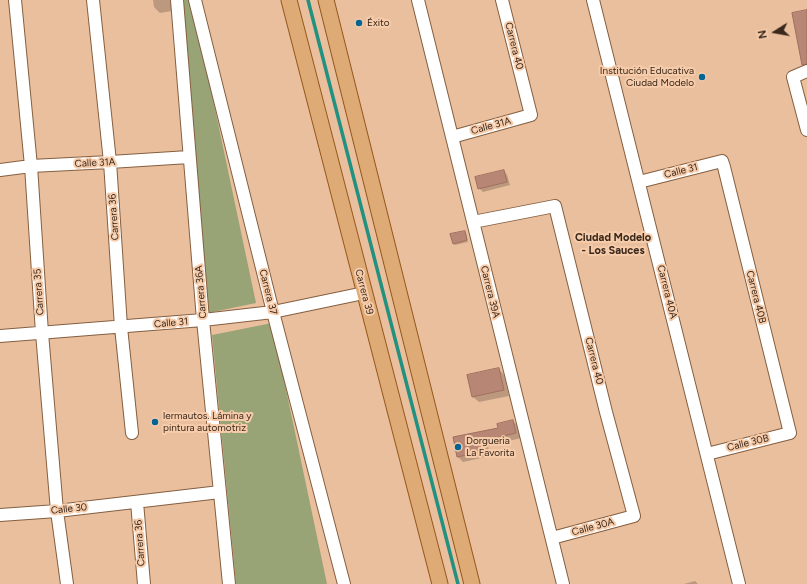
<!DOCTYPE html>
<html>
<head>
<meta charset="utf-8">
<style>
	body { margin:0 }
	#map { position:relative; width:807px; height:584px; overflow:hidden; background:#eabf9e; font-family:Figtree,sans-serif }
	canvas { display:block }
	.north { position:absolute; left:755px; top:12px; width:40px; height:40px; -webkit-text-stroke:3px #f7ccab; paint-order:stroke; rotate:259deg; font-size:11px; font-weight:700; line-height:16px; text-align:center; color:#39281b }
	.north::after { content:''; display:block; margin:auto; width:14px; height:18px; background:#39281b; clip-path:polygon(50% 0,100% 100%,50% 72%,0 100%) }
</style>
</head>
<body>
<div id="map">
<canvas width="807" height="584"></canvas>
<div class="north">N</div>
</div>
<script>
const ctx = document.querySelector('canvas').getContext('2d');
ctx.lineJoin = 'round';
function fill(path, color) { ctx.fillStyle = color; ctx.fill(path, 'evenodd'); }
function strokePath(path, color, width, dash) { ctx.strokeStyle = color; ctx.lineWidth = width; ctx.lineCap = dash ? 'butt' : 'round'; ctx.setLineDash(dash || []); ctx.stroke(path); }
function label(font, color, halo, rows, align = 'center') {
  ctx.font = font + ' Figtree,sans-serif'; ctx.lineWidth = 4; ctx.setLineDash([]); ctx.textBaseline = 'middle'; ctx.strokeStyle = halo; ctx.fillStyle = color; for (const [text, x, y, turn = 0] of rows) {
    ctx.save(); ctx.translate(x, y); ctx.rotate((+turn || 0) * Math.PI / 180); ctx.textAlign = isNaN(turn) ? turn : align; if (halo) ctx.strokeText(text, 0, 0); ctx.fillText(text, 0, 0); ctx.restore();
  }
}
const green = new Path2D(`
	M181,0H192L256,303L208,313Z
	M272,323L327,584H236L212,335Z`);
const shadow = new Path2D(`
	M153,0H171L172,11L160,13L154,7Z
	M504,171L507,175L510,185L483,192L479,188Z
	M465,232L466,233L468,242L455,245L454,243Z
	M499,369L504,375L509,396L479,402L473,397Z
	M513,421L518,426L521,438L488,446L490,456L463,462L458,457L454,438L499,428Z
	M695,581L698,584H684Z`);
const stream = new Path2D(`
	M308,0L458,584`);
const building = new Path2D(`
	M807,10V64L802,65L792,13Z
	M504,170L507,182L478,189L475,177Z
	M465,231L467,240L453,244L450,234Z
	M499,368L504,390L472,397L467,375Z
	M513,420L516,433L483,441L486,451L457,457L453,437L498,428L497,424Z`);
const minor = new Path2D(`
	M15,0L31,166L42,333L57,511L67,584
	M93,0L110,162L121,327L132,433
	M177,0L203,320L229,584
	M195,0L273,312L344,584
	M418,0L563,584
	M593,0L739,584
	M807,71L793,77L807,130
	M452,137L531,115L502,0
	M0,170L31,166L110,162L189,157
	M639,182L722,161L724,167L790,433L707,454
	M473,222L555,206L606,412L634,516L552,538
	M0,336L203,320L273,312L364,293
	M137,502L144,584
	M0,515L57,511L220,492`);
const major = new Path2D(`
	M289,0L440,584
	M326,0L472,584`);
const markers = [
	[359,23,4,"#036594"],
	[702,77,4,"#036594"],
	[155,422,4,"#036594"],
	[458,447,4,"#036594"]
];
const poiNames = [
	["Éxito",367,23],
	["Institución Educativa",694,71,"right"],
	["Ciudad Modelo",694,83,"right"],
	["lermautos. Lámina y",163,416],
	["pintura automotriz",163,428],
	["Dorgueria",466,441],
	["La Favorita",466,453]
];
const streetNames = [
	["Carrera 40",514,46,76],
	["Calle 31A",491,126,-15],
	["Calle 31A",95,163,-3],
	["Calle 31",681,171,-14],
	["Carrera 36",114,217,-94],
	["Carrera 35",39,292,-94],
	["Carrera 36A",201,292,-95],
	["Carrera 37",268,292,76],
	["Carrera 39",364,292,75],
	["Carrera 39A",490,292,76],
	["Carrera 40A",667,292,76],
	["Carrera 40B",756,297,76],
	["Calle 31",171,323,-5],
	["Carrera 40",594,361,76],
	["Calle 30B",748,443,-14],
	["Calle 30",69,509,-6],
	["Calle 30A",593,527,-15],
	["Carrera 36",140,543,-94]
];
const neighbourhoodNames = [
	["Ciudad Modelo",613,238],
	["- Los Sauces",613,251]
];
fill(green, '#99a476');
fill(shadow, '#0003');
strokePath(stream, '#239180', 3.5);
fill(building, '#b88675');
strokePath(building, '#9f6f5f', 1);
strokePath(minor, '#845f40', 14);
strokePath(major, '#96581b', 17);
strokePath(minor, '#fff', 12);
strokePath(major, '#deaa76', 15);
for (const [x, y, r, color] of markers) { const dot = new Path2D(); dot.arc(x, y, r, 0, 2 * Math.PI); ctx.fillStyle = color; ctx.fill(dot); strokePath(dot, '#f7ccab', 1.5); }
label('10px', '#39281b', '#f7ccab', poiNames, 'left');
label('10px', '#39281b', '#f7ccab', streetNames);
label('bold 11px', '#39281b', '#f7ccab', neighbourhoodNames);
</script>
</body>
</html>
